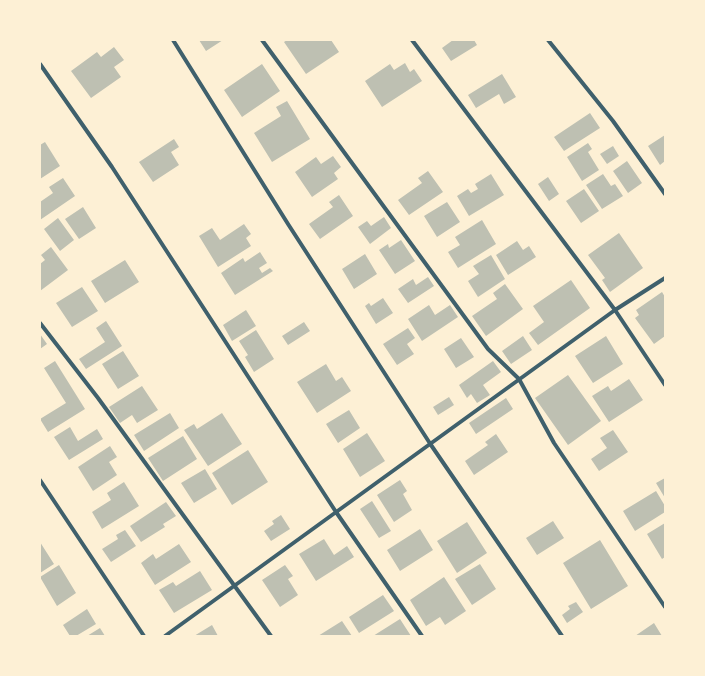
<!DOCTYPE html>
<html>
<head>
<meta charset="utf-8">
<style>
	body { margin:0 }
	#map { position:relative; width:705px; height:676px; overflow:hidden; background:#fdf0d5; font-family:"Source Sans 3",sans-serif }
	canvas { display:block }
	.frame { position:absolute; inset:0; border:41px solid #fdf0d5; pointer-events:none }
</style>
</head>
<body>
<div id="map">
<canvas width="705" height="676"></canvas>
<div class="frame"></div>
</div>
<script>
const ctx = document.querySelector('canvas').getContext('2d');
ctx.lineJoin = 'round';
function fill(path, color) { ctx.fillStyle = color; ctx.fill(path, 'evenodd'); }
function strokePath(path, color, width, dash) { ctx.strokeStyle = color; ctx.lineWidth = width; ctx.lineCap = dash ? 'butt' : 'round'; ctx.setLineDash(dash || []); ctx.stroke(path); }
const building = new Path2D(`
	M199,40H223L206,51Z
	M287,40H331L339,52L306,74L284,42Z
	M453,40H474L477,45L451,61L442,48Z
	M114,47L124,60L114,67L121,77L91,98L71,71L97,52L101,57Z
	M405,63L410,72L414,69L422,81L382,107L365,81L390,64L394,70Z
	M262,64L280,91L242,117L224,90Z
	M502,74L516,97L504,104L499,94L476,108L468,95Z
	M287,101L310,139L272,162L254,133L281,116L276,107Z
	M590,113L600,128L564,151L554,137Z
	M665,135V161L660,165L648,146Z
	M174,139L179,147L171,152L179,165L153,182L139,162Z
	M45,142L60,166L40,179V145Z
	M588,143L592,149L588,152L599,170L582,181L567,157Z
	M613,146L619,156L607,164L600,154Z
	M333,156L341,167L334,173L338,179L312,197L295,172L316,157L321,164Z
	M627,161L642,183L628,193L613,171Z
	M428,171L443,192L409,215L398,200L422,183L418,178Z
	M491,174L504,195L469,216L457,196L468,189L471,193L478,189L475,184Z
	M603,174L611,186L615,184L623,196L602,209L586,185Z
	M548,177L559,194L549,201L538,184Z
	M63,178L75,196L40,220V202L53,193L49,187Z
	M584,189L599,211L581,223L566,201Z
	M339,195L353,216L320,239L309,224L333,207L329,202Z
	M447,202L460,222L437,237L424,216Z
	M83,207L96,228L79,239L65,219Z
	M384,217L391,228L370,244L358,227L367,221L371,226Z
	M58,218L74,240L60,251L44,229Z
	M482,220L496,244L458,268L448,252L460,245L455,237Z
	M244,224L251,234L246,238L251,246L218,267L199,236L212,228L220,240Z
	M619,233L643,268L610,292L602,280L605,278L588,255Z
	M401,240L415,261L395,274L379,250L388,244L389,248Z
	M517,241L523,250L529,246L536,257L508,275L496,255Z
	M51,247L68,270L40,291V264L45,260L41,255Z
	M260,252L267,263L259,268L262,273L270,268L273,271L235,295L221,273L243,258L245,262Z
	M365,254L377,274L354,289L342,269Z
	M491,255L505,279L478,297L468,281L479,274L473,266Z
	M125,260L139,282L105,303L91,281Z
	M428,277L434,286L408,303L398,289L413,279L416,285Z
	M571,280L590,308L538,345L529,333L544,322L533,306Z
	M505,284L523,309L486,336L472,316L497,299L493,293Z
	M82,287L98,311L72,327L56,303Z
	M662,292L665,297V336L654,344L635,318L639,315L636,310Z
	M383,298L393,313L376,324L365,306L369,303L371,306Z
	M429,305L435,315L450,305L458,317L422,341L408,319Z
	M246,310L256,326L232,341L223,325Z
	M106,321L122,346L86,369L79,359L105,342L96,328Z
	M304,322L310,331L288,345L282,336Z
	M408,328L415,338L407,344L414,354L397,365L383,344Z
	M256,330L274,359L254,372L245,357L248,355L239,341Z
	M40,334L47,344L40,349Z
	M523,336L532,350L511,364L502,351Z
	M606,336L623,364L593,383L575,356Z
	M461,338L474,357L456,368L444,349Z
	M123,351L139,376L118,389L102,364Z
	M55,361L85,409L48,432L40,419L66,403L44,368Z
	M493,361L501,372L483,385L490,395L477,403L471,394L467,398L459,385Z
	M326,364L336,381L342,377L351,391L317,413L297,382Z
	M568,375L601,421L568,445L535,398Z
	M629,379L643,400L609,422L592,396L608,386L611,391Z
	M142,386L158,410L137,423L132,415L120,423L109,407Z
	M449,397L454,405L438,415L433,407Z
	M506,398L513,409L476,434L469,423Z
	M349,410L360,428L338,443L326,424Z
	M170,413L179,428L144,451L134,435Z
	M222,413L242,444L208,466L184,430L194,424L197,429Z
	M70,427L78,441L97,429L103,439L69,460L54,437Z
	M613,430L628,452L599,471L591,459L607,448L600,438Z
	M367,433L385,461L360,477L343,449Z
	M496,434L508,452L474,475L465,461L488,445L485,442Z
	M183,436L197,459L163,481L148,458Z
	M110,446L117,457L109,462L117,475L93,491L78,467Z
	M248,450L268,482L232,505L212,473Z
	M205,469L217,489L194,503L181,483Z
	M665,478V498L656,483Z
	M400,480L407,491L403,494L412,510L394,522L377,495Z
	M124,482L139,506L102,529L92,512L111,500L107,493Z
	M656,491L665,506V512L635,531L623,511Z
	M372,501L391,531L379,538L360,509Z
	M166,502L176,516L163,524L165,527L141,542L130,526Z
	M281,515L290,529L271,541L264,531L274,524L272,521Z
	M553,521L564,538L537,555L526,538Z
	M467,522L487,553L457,573L437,541Z
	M665,523V557L662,559L647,534Z
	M420,529L433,550L400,571L387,550Z
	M125,530L136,546L111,562L102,549L118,539L116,535Z
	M324,539L334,555L347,546L354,557L316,581L299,554Z
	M600,540L628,586L591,609L563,563Z
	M40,542L54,564L40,573Z
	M179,544L191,562L155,585L141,563L153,554L156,559Z
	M480,564L496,589L472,605L455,579Z
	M59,565L76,593L57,606L40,577Z
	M285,565L293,576L288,579L298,595L280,607L262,580Z
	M200,571L212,590L174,613L159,590L173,582L176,586Z
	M444,577L466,611L445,625L440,617L426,626L410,600Z
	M383,595L394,611L359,633L349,617Z
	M576,602L583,612L567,623L562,615L570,609L568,606Z
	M87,609L96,624L76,636H70L63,625Z
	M400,619L411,636H373Z
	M342,621L352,636H318Z
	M654,623L662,636H635Z
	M212,625L218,636H194Z
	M100,628L105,636H87Z`);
const minor = new Path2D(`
	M173,40L288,224L431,445L562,636
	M262,40L488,349L519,379L554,443L665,607
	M412,40L615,310L665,385
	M548,40L613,121L665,194
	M40,64L112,167L336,512L422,636
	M40,323L98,398L271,636
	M40,480L144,636
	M165,636L615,310L665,278`);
fill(building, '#bec0b2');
strokePath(minor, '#3f606c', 4);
</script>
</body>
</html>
